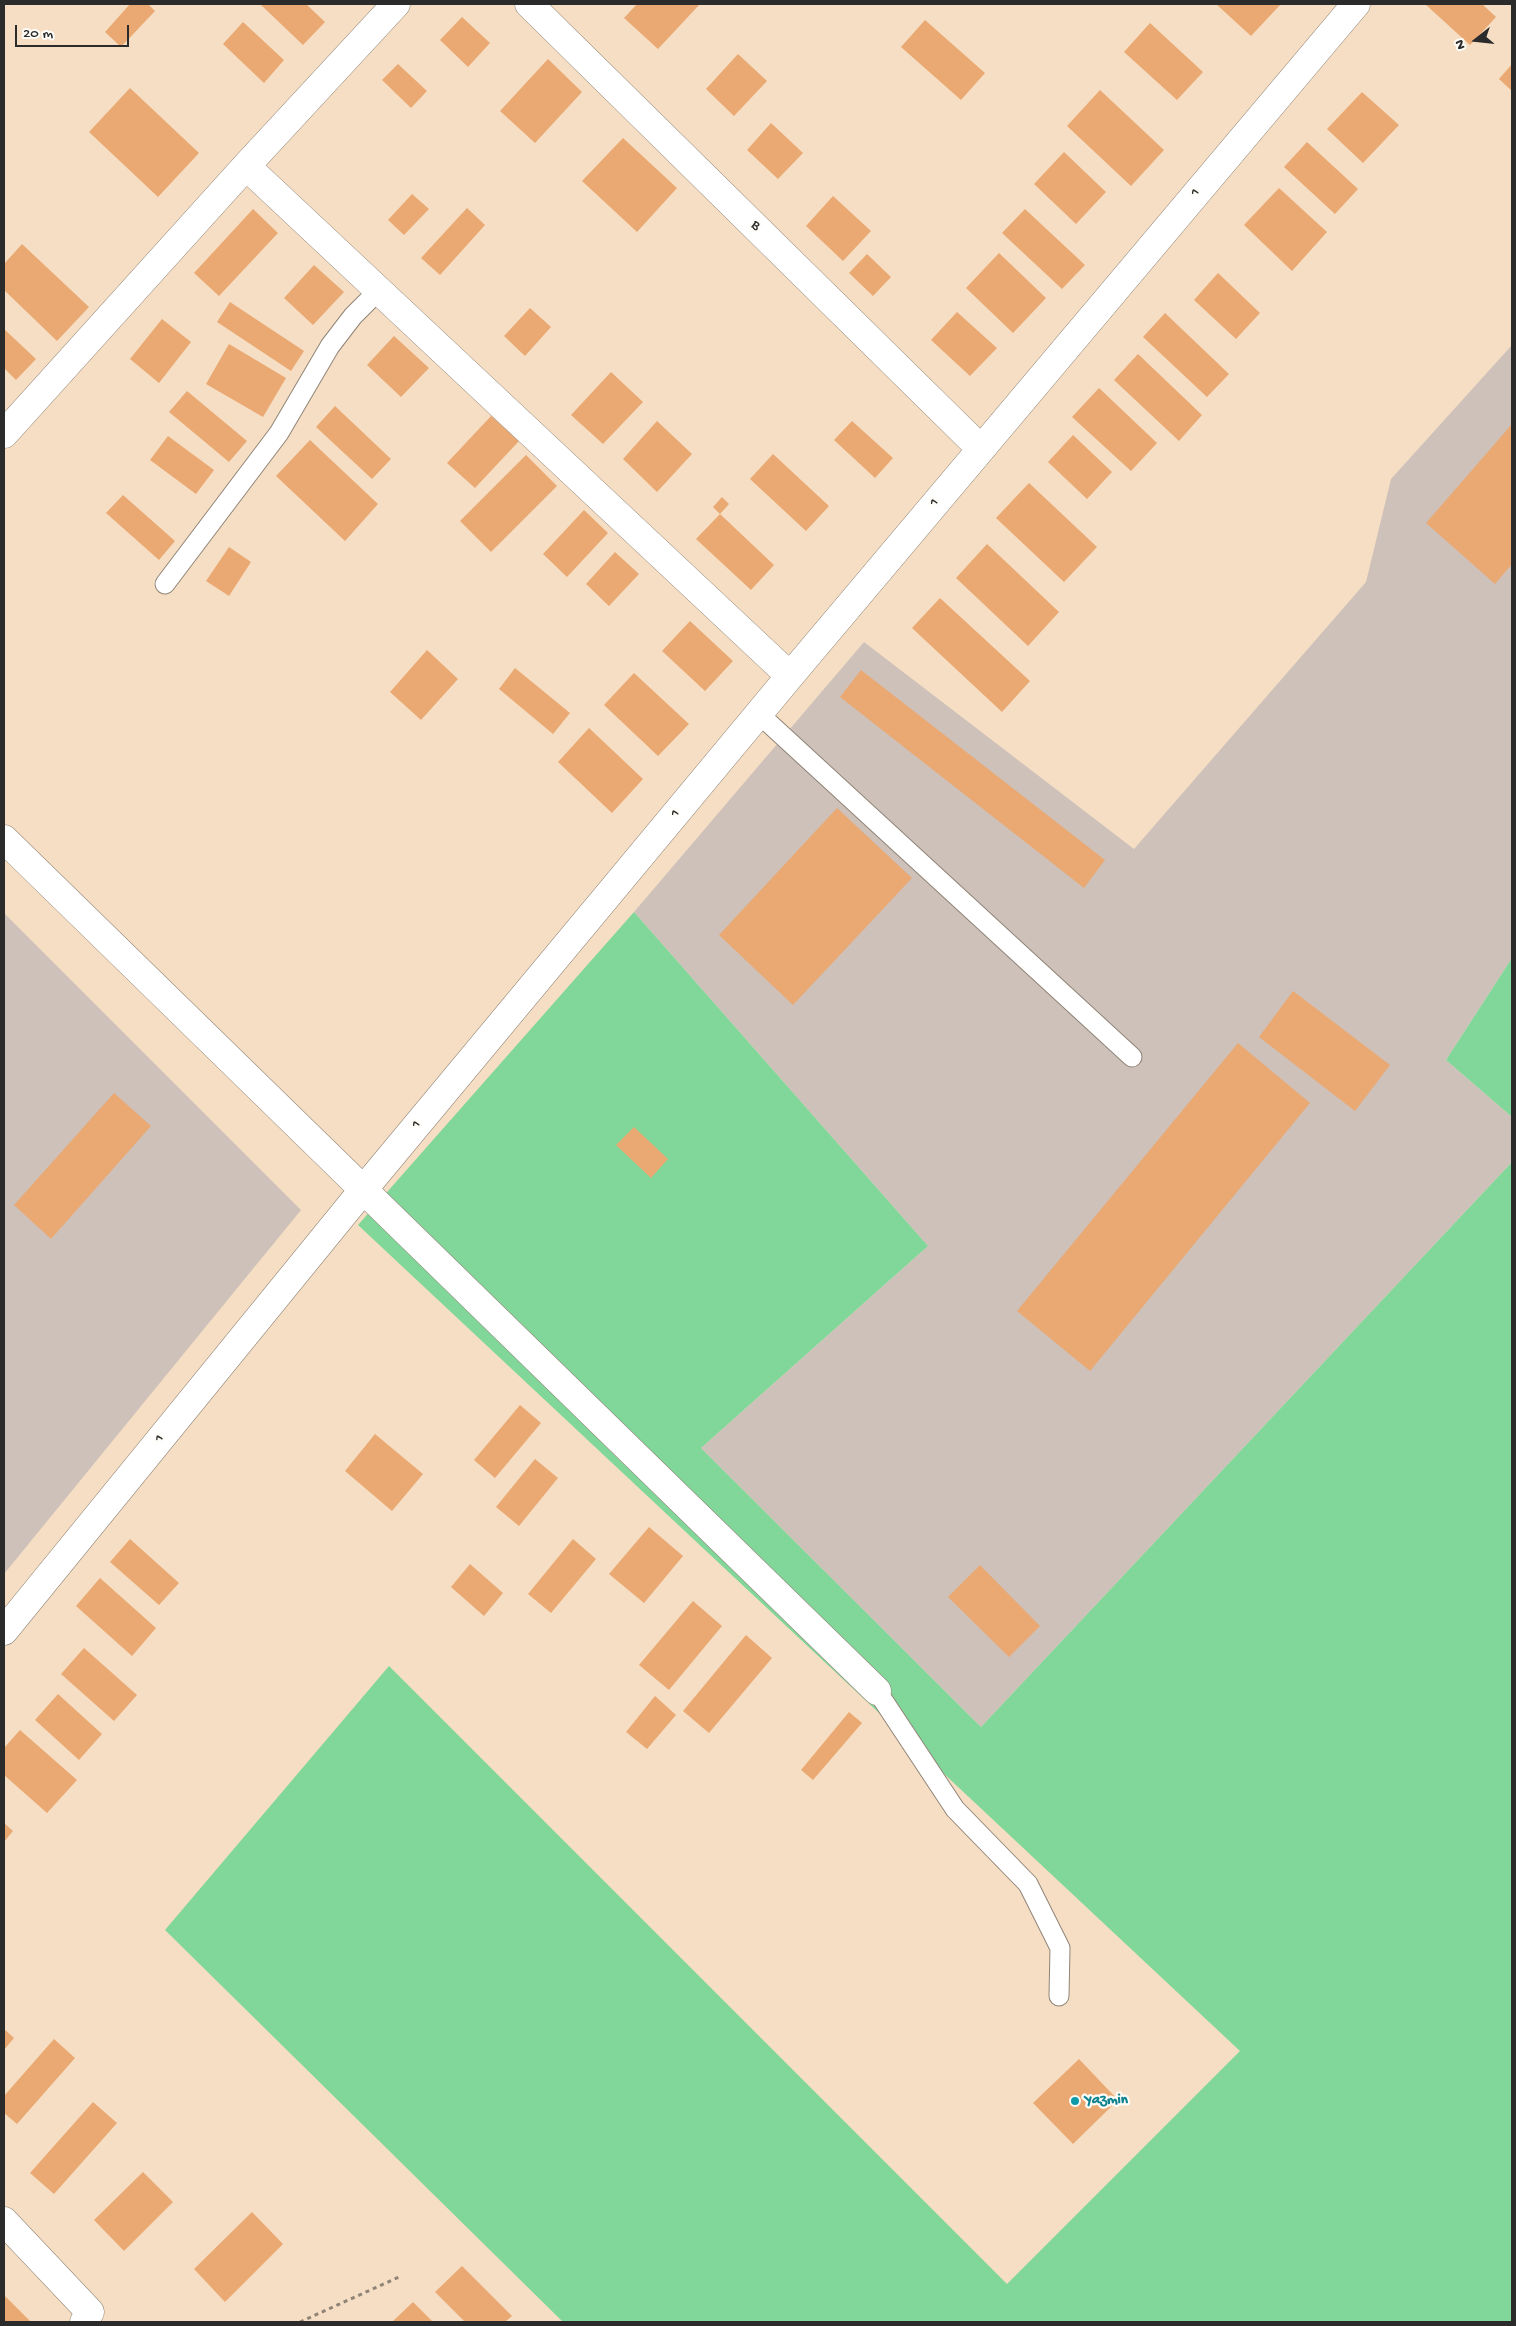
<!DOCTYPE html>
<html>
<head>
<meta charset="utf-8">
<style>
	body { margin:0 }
	#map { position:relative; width:1516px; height:2326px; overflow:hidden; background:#f5dec3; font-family:"Gochi Hand",sans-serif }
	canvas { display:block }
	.frame { position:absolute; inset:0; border:5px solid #2b2b2b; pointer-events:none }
	.north { position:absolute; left:1451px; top:15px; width:50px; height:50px; -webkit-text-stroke:4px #fdfcf7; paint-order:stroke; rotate:254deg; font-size:14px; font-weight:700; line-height:20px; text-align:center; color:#2b2b2b }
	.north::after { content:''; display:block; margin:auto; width:18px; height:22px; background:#2b2b2b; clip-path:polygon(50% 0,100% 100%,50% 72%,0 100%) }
	.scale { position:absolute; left:15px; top:25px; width:114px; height:22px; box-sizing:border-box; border:2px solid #2b2b2b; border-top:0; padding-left:6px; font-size:15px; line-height:18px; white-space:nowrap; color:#2b2b2b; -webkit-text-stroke:4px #fdfcf7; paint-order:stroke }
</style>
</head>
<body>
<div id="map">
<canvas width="1516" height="2326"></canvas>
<div class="frame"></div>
<div class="north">N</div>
<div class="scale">20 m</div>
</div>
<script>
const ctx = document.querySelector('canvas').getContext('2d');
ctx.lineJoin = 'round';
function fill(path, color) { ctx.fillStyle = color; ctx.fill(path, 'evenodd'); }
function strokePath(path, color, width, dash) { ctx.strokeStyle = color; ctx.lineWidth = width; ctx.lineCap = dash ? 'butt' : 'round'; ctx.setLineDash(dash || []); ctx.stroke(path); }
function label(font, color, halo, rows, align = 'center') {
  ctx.font = font + ' "Gochi Hand",sans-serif'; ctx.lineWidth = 4.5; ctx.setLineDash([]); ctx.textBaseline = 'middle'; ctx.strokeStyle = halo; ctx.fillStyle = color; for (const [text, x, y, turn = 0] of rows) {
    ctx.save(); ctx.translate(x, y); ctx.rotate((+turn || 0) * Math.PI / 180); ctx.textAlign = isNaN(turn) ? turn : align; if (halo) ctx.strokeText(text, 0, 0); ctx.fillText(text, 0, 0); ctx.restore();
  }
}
const industrial = new Path2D(`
	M1512,345V958L1446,1060L1512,1117V1162L981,1727L701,1448L928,1246L634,912L864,642L1134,849L1366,582L1391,479Z
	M4,913L301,1210L4,1574Z`);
const green = new Path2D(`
	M634,912L928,1246L701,1448L981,1727L1512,1162V2322H563L165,1930L389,1666L1007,2284L1240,2051L358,1225Z
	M1512,958V1117L1446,1060Z`);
const building = new Path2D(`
	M130,4H148L155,11L121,47L105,32Z
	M260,4H306L325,22L303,45Z
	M637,4H700L658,49L624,18Z
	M1216,4H1281L1251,36Z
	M1425,4H1482L1496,17L1470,45Z
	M462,17L490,43L468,67L440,40Z
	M925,20L985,73L961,100L901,47Z
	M243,22L284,60L264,83L223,44Z
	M1150,23L1203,72L1177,100L1124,52Z
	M738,54L767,81L734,116L706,89Z
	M548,59L582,92L535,143L500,111Z
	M398,64L427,91L411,108L382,80Z
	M1512,64V91L1499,79Z
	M130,88L199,153L158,197L89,132Z
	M1100,90L1164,150L1131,186L1067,126Z
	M1362,92L1399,125L1363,163L1327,129Z
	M771,123L803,153L778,179L747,150Z
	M623,138L677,188L637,232L582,181Z
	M1307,142L1358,189L1335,214L1284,167Z
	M1064,152L1106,192L1076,224L1034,184Z
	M1279,188L1327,232L1292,271L1244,225Z
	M412,194L429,209L404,235L388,220Z
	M833,196L871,231L843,261L806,226Z
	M467,208L485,225L440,275L421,258Z
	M253,209L278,233L219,296L194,273Z
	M1025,209L1085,265L1062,289L1002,233Z
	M22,244L89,307L57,341L4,290V264Z
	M999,253L1046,298L1013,333L966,288Z
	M867,254L891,277L873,296L849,273Z
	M314,265L344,292L313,325L284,298Z
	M1218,273L1260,313L1236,339L1194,300Z
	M230,302L304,351L291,371L217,322Z
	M530,308L551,327L525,356L504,336Z
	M957,312L997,348L970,376L931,340Z
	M1165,313L1229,374L1207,397L1143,337Z
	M162,319L191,342L159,383L130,359Z
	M4,329L36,359L16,380L4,368Z
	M394,336L429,368L401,397L367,365Z
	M229,344L286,378L263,417L206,384Z
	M1138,354L1202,415L1179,441L1114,380Z
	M611,372L643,402L603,444L571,415Z
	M1099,388L1157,443L1131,471L1072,417Z
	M187,391L247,441L229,462L169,412Z
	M335,406L391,459L372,479L316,427Z
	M491,416L519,441L475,488L447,463Z
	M657,421L692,454L657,492L623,459Z
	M852,421L893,458L875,478L834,440Z
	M1512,424V564L1495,584L1426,523Z
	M1073,435L1112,472L1087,499L1048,462Z
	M168,436L214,470L196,494L150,460Z
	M310,440L378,504L345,541L276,476Z
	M773,454L829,506L806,531L750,479Z
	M526,455L557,486L491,552L460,521Z
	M1029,483L1097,547L1064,582L996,518Z
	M123,495L175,541L159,560L106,513Z
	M722,497L729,504L720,514L713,507Z
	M584,510L608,533L567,577L543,554Z
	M720,514L774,565L751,590L696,539Z
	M987,544L1059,612L1028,646L956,578Z
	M229,547L251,562L229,596L206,581Z
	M615,552L639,574L609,606L586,584Z
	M940,598L1030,681L1002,712L912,628Z
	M690,621L733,661L705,691L662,651Z
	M427,650L458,679L421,720L390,692Z
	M515,668L570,713L553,734L499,689Z
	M861,670L1105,860L1084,888L840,697Z
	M634,673L689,724L658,756L604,705Z
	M589,728L643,779L612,813L558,762Z
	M837,808L912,878L793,1005L719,935Z
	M1293,991L1390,1065L1355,1111L1259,1037Z
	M1238,1043L1310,1103L1090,1371L1017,1311Z
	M114,1093L151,1126L51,1239L14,1205Z
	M634,1127L668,1159L651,1178L616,1145Z
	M520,1405L541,1423L495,1478L474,1460Z
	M375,1434L423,1474L392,1511L345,1471Z
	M535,1459L558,1478L519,1526L496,1507Z
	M649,1527L683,1556L644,1603L609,1574Z
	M130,1539L179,1583L159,1605L110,1562Z
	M573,1539L596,1559L551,1613L528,1594Z
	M470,1564L503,1593L484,1616L451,1587Z
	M980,1565L1040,1626L1009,1657L948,1597Z
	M100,1578L156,1628L132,1656L76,1606Z
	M693,1601L722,1626L669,1690L639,1665Z
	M746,1635L772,1658L709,1733L683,1711Z
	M84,1648L137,1695L114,1721L61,1674Z
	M58,1694L102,1734L79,1760L35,1720Z
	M655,1696L676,1715L647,1749L626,1732Z
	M849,1712L862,1723L813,1780L801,1770Z
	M20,1730L77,1780L47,1813L4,1775V1748Z
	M4,1823L13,1831L4,1842Z
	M4,2029L14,2038L4,2050Z
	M54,2039L75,2058L17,2124L4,2113V2096Z
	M1079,2059L1118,2100L1073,2144L1033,2103Z
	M93,2102L117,2123L54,2194L30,2173Z
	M143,2172L173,2202L124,2251L94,2220Z
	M252,2212L283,2244L225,2302L194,2269Z
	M462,2266L512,2316L505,2322H465L435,2292Z
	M4,2295L31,2322H4Z
	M413,2302L433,2322H392Z`);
const path = new Path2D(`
	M300,2322L399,2277`);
const service = new Path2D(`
	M165,584L279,433L330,346L353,316L378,291
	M759,714L1132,1057
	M877,1691L955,1809L1028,1884L1060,1948L1059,1996`);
const minor = new Path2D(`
	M529,4L981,449
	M246,166L790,676
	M4,434L246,166L396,4
	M4,839L877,1691
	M4,1631L363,1190L790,676L1356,4
	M4,2221L90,2312L84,2322`);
const markers = [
	[1075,2101,5,"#0f9aa8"]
];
const streetNames = [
	["1",1196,193,-50],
	["B",755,226,45],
	["1",935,503,-50],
	["1",676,814,-50],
	["1",417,1125,-50],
	["1",160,1439,-51]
];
const cultureNames = [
	["Yazmin",1085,2101]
];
fill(industrial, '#cec1ba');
fill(green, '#81d79a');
fill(building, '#eaa972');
strokePath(service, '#908477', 21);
strokePath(minor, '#908477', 29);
strokePath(path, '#908477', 3, [4, 4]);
strokePath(service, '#fff', 19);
strokePath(minor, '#fff', 28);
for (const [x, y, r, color] of markers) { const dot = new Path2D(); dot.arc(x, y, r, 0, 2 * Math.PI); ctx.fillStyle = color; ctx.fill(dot); strokePath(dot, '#fdfcf7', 2); }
label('15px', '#2b2b2b', '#fdfcf7', streetNames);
label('bold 15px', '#0d838f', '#fdfcf7', cultureNames, 'left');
</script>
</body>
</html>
